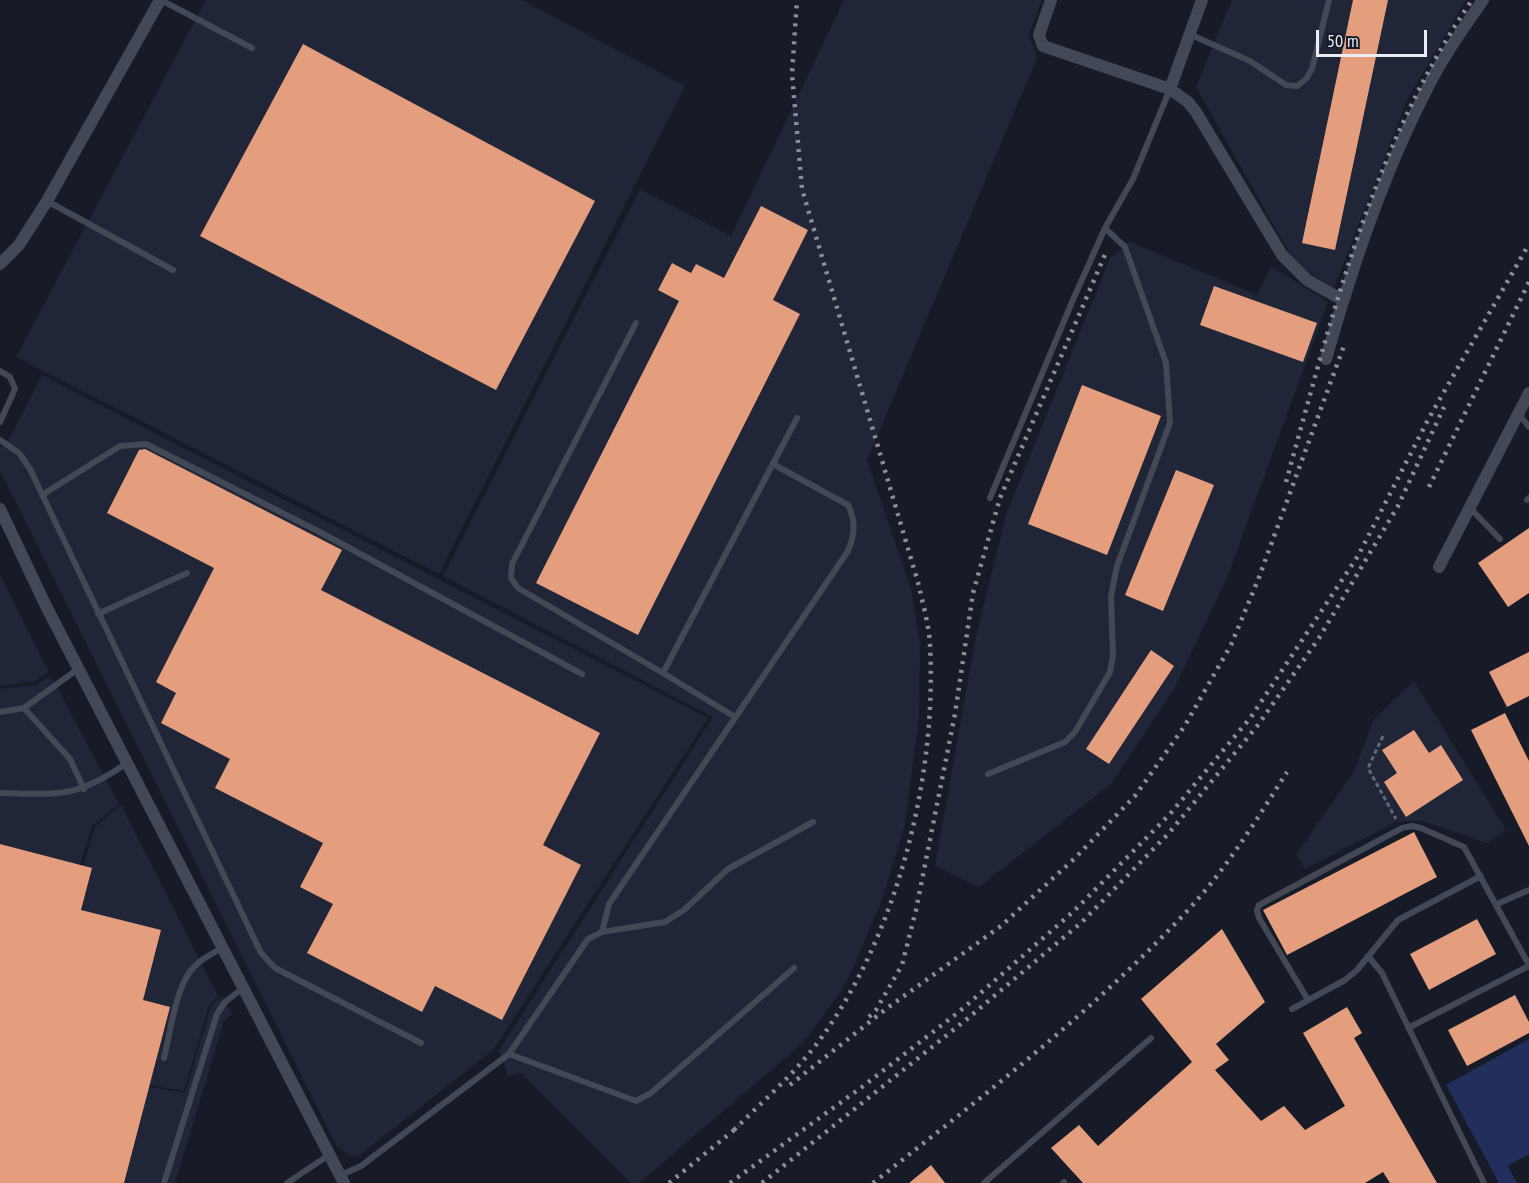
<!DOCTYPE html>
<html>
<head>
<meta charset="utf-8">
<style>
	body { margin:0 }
	#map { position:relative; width:1529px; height:1183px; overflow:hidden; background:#171b27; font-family:"PT Sans Narrow",sans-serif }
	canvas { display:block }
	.scale { position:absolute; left:1316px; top:30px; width:111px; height:27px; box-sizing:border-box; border:3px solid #eaedf6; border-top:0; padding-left:8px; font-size:18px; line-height:21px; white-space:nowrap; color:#eaedf6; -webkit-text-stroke:4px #171b27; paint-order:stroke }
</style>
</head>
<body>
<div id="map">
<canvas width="1529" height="1183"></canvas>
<div class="scale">50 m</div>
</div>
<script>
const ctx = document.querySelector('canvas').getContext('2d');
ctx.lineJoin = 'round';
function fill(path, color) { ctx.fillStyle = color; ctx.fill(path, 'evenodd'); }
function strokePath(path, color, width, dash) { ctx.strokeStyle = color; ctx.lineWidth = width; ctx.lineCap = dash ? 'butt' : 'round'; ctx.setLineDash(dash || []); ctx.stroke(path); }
const built = new Path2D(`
	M206,0H522L685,86L439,574L16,357Z
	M844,0H1042L1029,34L1037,58L867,460L911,589L920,644L919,717L905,825L882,900L846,984L804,1042L639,1183H631L521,1073L508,1076L499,1050L713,717L443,576L640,189L731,236Z
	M1232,0H1466L1407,100L1334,288L1296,265L1196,87Z
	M1130,242L1257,295L1271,266L1328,302L1227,578L1174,689L1111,784L979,887L935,866L976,636L1006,515L1110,258Z
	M42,375L708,718L494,1049L360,1155L353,1157L337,1147L0,470V447L11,436Z
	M0,575L49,672L33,682L0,686Z
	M51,676L119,804L92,826L80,865L0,844V689L35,685Z
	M1414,681L1506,830L1487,843L1422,821H1406L1394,823L1305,869L1296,855L1354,771L1374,719Z
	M121,805L218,996L209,1005L184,1091L150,1085L42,1053L92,869L83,866L95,827Z
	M222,995L232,1014L224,1021L175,1183H0L42,1055L149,1087L185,1093L211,1006Z`);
const green = new Path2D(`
	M1529,1039V1154L1508,1166L1517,1183H1499L1446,1085Z`);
const building = new Path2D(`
	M1353,0H1388L1335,250L1302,243Z
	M303,44L595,201L496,390L200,236Z
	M761,206L808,230L773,300L800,314L638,635L536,583L679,301L658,290L672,263L691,273L696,264L724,278Z
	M1214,286L1317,323L1303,362L1200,325Z
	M1082,385L1161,416L1107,555L1028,524Z
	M145,449L342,550L321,590L600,733L543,845L581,865L502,1020L435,986L422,1012L307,953L333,904L300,887L323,843L215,788L230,759L161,723L176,693L156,682L214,568L107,513L139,450Z
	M1176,470L1214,485L1163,611L1125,595Z
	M1529,528V593L1508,607L1478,563Z
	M1151,650L1174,666L1109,764L1086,749Z
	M1529,652V696L1507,707L1489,672Z
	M1505,713L1529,761V846L1471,730Z
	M1414,730L1429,753L1441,745L1463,780L1406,817L1384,782L1397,773L1382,750Z
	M1414,832L1437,877L1287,955L1263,910Z
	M0,844L92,868L81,910L161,930L143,1000L170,1007L124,1183H0Z
	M1477,919L1496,954L1429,990L1410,954Z
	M1222,929L1265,1002L1216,1044L1229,1060L1215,1070L1261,1121L1284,1106L1305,1130L1345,1106L1303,1033L1347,1007L1362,1033L1354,1038L1437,1183H1390L1383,1172L1365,1183H1083L1051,1148L1079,1125L1098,1146L1192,1062L1141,999Z
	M1515,995L1529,1022V1033L1467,1066L1448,1030Z
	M931,1165L945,1183H909Z`);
const path = new Path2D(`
	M1383,736L1368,768L1396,819`);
const lane = new Path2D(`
	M161,0L252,48
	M1189,34L1250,61L1286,85L1297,86L1306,79L1312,69L1329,0
	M47,201L173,270
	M636,323L512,564L511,578L518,588L663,673L797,418
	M0,371L10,377L15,389L0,422
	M1519,414L1529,427
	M0,440L19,453L30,469L261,953L275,968L421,1043
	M42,495L120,446L146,444L316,530L582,674
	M990,498L1072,302L1105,228L1133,179L1170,89
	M1527,500L1529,498
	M1470,508L1500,539
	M98,614L187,573
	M663,673L735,717
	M24,708L70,759L84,789
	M0,712L24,708L78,669
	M988,774L1065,742L1075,732L1110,672L1113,656L1111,596L1117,566L1170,423L1166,363L1125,247L1105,228
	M0,793C60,794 75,799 127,763
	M1497,904L1529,890
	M602,932L609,904L848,551C855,534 856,522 848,505L773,464
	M1368,956L1382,973L1484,1183
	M1308,1000L1259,918L1257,910L1259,905L1402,828L1412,826L1421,828L1464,847L1529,965
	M1292,1009L1345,980L1357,970L1398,920L1481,876
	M1408,1028L1529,966
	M509,1054L636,1101L651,1093L794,968
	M164,1058C170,1034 175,993 189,973C197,961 210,955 222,948
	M341,1175L361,1166L509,1054L588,939L602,932L665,922L684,910L728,869L813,822
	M164,1183L217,1014L225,1002L243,988
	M287,1183L329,1155
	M984,1183L1151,1038
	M1063,1183L1064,1182`);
const street = new Path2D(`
	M1051,0L1039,35L1043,46L1170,89L1188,102L1196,112L1282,255L1307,280L1343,300
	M1170,89L1202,0
	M0,264L19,245L47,201L160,0
	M1326,359C1352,268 1383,174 1427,89C1442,58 1463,29 1483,0
	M0,509L46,606L344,1183
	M1439,567L1529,393`);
const rail = new Path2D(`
	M1286,482C1332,317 1373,144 1472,0
	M1429,487L1529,282
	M869,1017L876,1010L902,965L916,910L955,714L973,593L1000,498L1107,250
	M790,1085L886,1009L1001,926L1075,858L1135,796L1184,727L1231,645L1258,580L1345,343
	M734,1130C765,1099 799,1070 824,1034C899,928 937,774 930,645C929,625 923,605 919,586L802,189L792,74L797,0
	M669,1183L739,1126
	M730,1183L862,1087L960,1011L1074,911L1170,814L1251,717L1358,556L1429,418L1529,244
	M762,1183L967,1019L1082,922L1169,833L1258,725L1319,638L1398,506L1444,407
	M873,1183C982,1097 1094,1011 1189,909C1227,868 1257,819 1287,772`);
fill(built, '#202637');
fill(green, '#222e5b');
fill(building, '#e49e7e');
strokePath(path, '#636772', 3, [4.5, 3]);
strokePath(lane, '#434856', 6);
strokePath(street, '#434856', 12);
strokePath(rail, '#8c8f9a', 4.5, [3, 6]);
</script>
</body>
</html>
